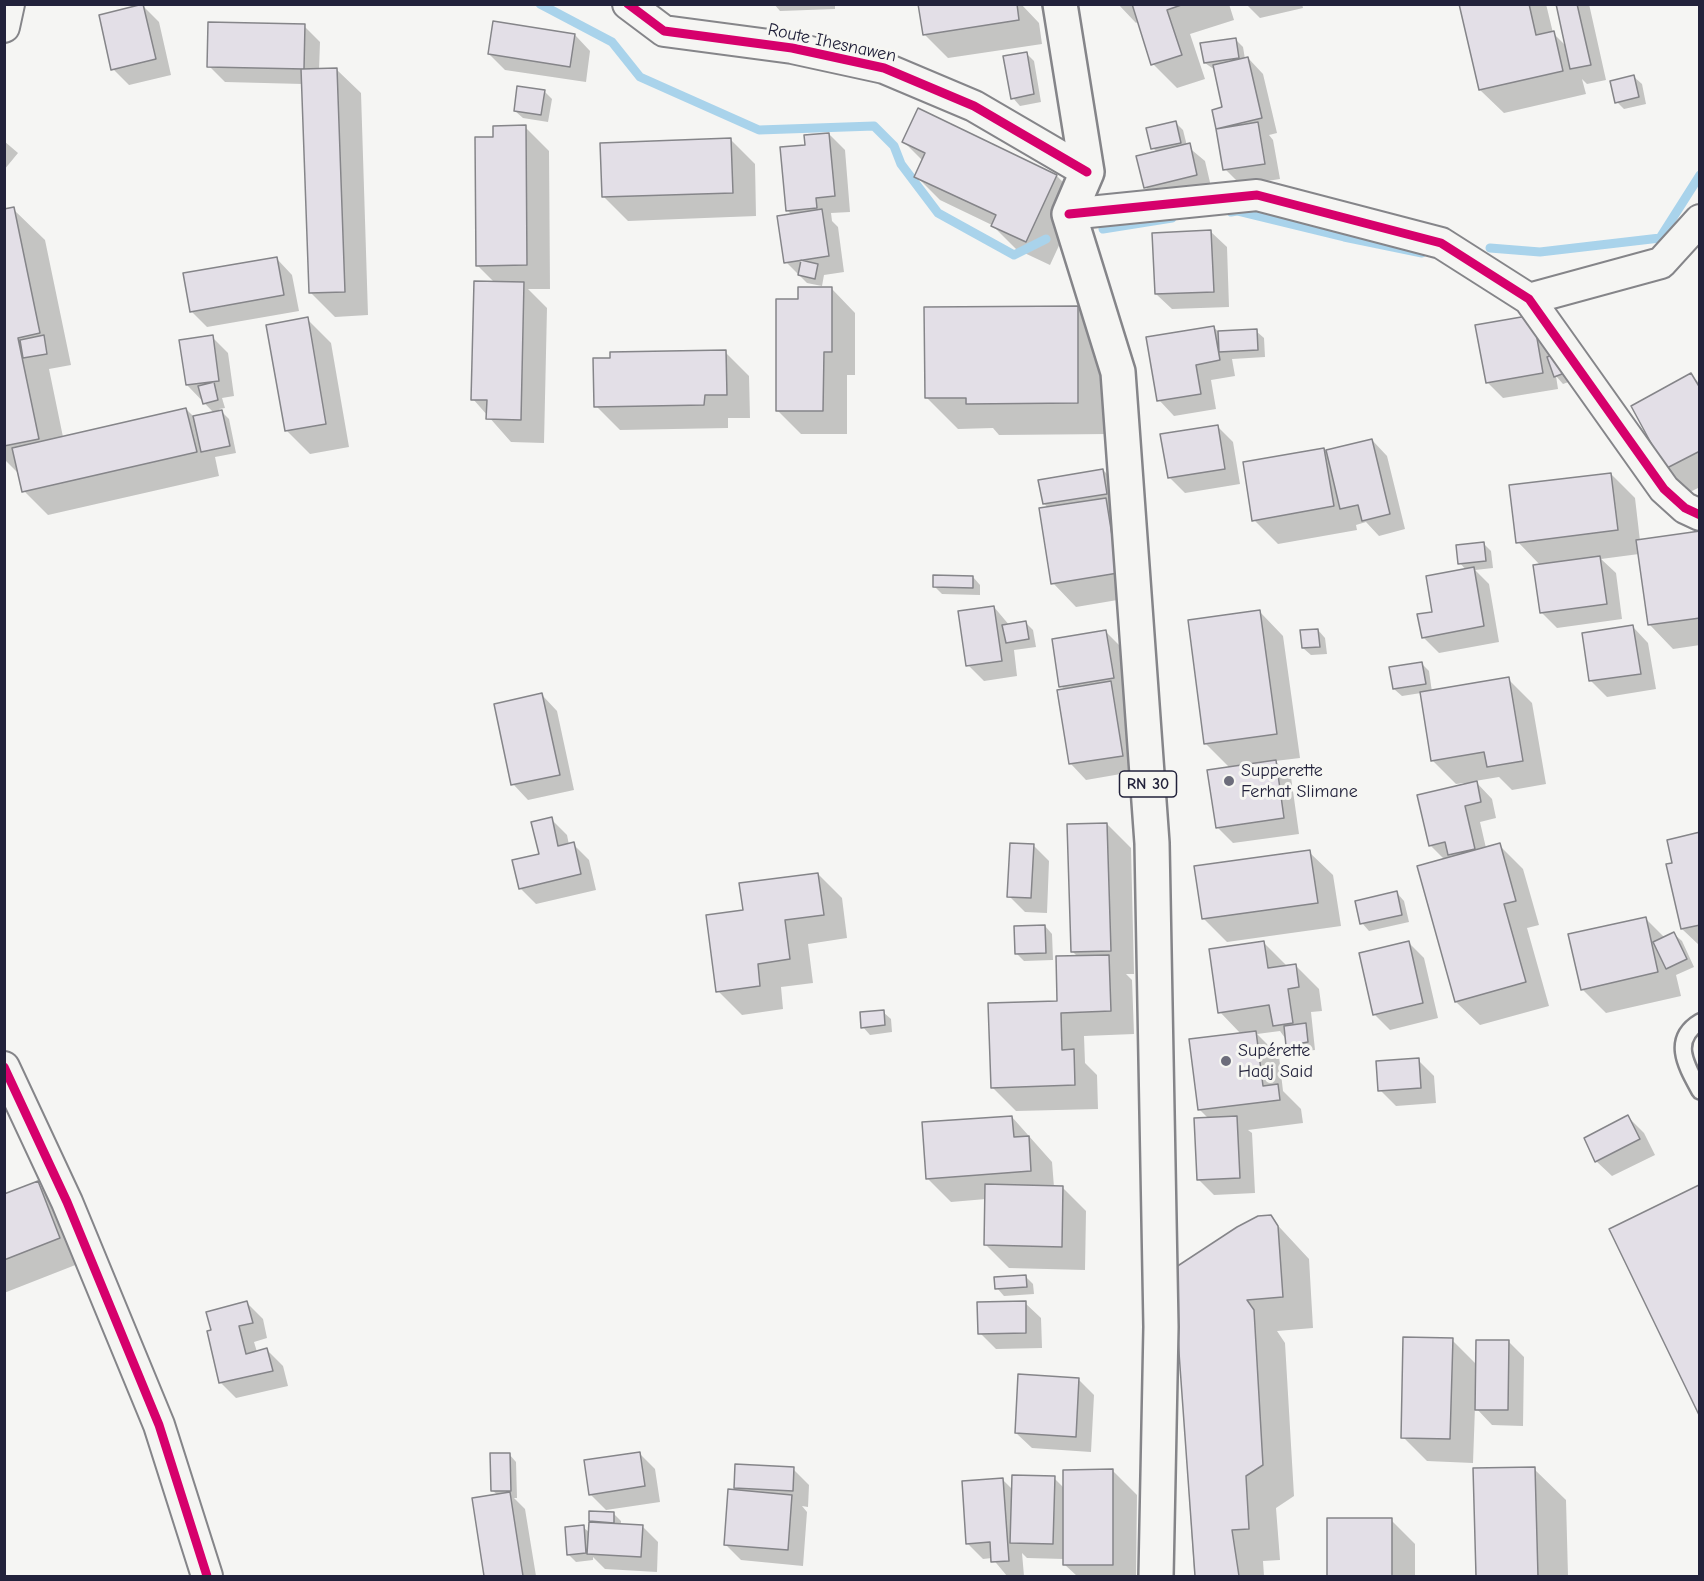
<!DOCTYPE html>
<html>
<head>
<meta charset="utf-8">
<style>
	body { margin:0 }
	#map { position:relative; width:1704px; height:1581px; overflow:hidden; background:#f5f5f3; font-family:"Comic Neue",sans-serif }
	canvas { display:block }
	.frame { position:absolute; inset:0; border:6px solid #22223b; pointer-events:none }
</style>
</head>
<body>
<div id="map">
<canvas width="1704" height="1581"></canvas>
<div class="frame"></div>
</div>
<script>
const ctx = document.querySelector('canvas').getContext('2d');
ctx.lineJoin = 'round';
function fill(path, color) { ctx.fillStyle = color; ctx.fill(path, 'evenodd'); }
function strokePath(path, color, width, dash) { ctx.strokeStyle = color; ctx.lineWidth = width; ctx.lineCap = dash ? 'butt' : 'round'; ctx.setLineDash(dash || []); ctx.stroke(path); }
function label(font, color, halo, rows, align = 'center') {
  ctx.font = font + ' "Comic Neue",sans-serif'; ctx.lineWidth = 6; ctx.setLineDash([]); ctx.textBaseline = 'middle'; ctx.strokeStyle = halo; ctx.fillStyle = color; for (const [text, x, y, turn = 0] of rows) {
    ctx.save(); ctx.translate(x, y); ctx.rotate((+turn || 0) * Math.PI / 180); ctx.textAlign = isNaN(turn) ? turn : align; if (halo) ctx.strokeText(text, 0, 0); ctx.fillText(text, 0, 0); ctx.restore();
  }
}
const shadow = new Path2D(`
	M774,4H835V9L780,11Z
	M920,4H1021L1039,23L1042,44L948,58L924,34Z
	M1118,4H1229L1234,20L1190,34L1205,79L1177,88L1153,64L1139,21L1136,23Z
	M1246,4H1302L1303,8L1260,18Z
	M1461,4H1546L1553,33L1566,46L1557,4H1589L1606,80L1587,84L1582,79L1586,94L1504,113L1480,90Z
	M143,6L159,22L171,75L129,85L113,69Z
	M304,26L320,42L319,70H337L361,93L368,315L335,317L311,293L303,84L225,82L209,66Z
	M575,35L590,51L586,82L505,70L489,54Z
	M1235,39L1243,47L1245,59L1248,58L1263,74L1277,133L1269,135L1273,140L1280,179L1241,185L1225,169L1213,111L1224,108L1215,70L1205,63Z
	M1027,54L1034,61L1041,102L1020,106L1013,98Z
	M1634,77L1642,84L1646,104L1624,109L1617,102Z
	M544,91L552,99L548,122L523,118L515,111Z
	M919,110L1057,176L1080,200L1050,265L1016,249L992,225L940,200L916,176L923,161L904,142Z
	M1176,123L1183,130L1187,146L1205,161L1212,191L1161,203L1145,187L1157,152L1153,148Z
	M525,127L549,151L550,289H528L547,308L544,443L511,442L473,399L495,283L477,265L494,138Z
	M829,134L845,150L850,212L831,213L832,221L838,227L844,272L824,275L822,286L807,283L786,262L792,215L787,210L807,146Z
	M731,140L755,164L756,216L628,221L604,197Z
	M4,141L18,153L4,170Z
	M13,209L45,240L71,365L49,369L63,437L186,409L194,417L214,413L187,385L212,337L228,353L234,396L222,398L225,408L219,409L229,419L236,453L215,457L219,476L48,515L24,491L20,475L4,459V211Z
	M1211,232L1227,247L1229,307L1172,309L1156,294Z
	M277,259L292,275L299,311L207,327L191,311Z
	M832,289L855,313V375H847V434H801L777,410L799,300Z
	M1077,307L1108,339L1109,434L999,435L993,428L958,429L926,397Z
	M1532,317L1585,376L1563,384L1556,376L1558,389L1503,398L1487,382Z
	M307,319L331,343L349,447L310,454L286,430Z
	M1213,327L1219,332L1256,331L1264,338L1265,357L1232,359L1235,376L1211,380L1216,409L1174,416L1159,400Z
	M725,352L749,376L750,418H728V428L620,430L596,406Z
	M1691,375L1700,384V487L1690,492L1666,469Z
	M1217,426L1233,442L1240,484L1185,493L1169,477Z
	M1372,440L1387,456L1405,529L1379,536L1366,522L1356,525L1357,530L1278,544L1254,520L1324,450L1329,455Z
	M1103,470L1119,486L1141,596L1076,607L1053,583L1049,508L1044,504Z
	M1611,474L1635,498L1640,541L1700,533V645L1673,649L1650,625L1639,554L1601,559L1616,573L1622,619L1557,628L1541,612V566L1518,542Z
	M1484,544L1491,551L1493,568L1475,570L1489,584L1499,642L1439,653L1423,637L1434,613L1466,570L1460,563Z
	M973,577L980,585V595L942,594L934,586Z
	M994,607L1010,626L1026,623L1033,630L1036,647L1014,650L1017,676L984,681L968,665Z
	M1260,612L1283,636L1300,758L1275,761L1291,777L1299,834L1233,843L1217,827L1230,768L1206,744Z
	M1633,627L1648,643L1656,689L1607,697L1591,681Z
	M1318,630L1325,638L1327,654L1311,655L1303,648Z
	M1106,632L1122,648L1129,694L1123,695L1127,698L1138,771L1086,780L1071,764L1065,690L1061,686Z
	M1421,663L1429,671L1432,692L1508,679L1532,703L1546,784L1512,790L1499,777L1475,781L1492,799L1496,818L1480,822L1486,848L1499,845L1523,869L1539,925L1527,928L1549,1006L1480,1025L1456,1002L1445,860L1430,845L1464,783L1456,784L1432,760L1421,693L1402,696L1394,689Z
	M542,695L557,711L574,790L528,800L513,784Z
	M551,819L567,835L569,845L573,844L589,860L596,890L536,904L520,888L541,855Z
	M1107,824L1131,848L1134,974H1126L1132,980L1134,1034L1084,1036L1085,1063L1097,1075L1098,1109L1016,1111L992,1087L1059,1003L1078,957L1072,951Z
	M1700,834V946L1682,929L1674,864Z
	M1033,845L1049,861L1047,913L1025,912L1009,896Z
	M1309,852L1333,875L1341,926L1227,942L1203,918Z
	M818,874L842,898L847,938L808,944L813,983L781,987L783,1009L742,1015L718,991L745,911Z
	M1397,893L1404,901L1409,922L1369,931L1362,923Z
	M1645,918L1665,938L1674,934L1682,941L1694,967L1676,975L1681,996L1606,1013L1582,989Z
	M1045,926L1052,934L1053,960L1024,961L1016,953Z
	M1408,942L1424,958L1438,1018L1390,1030L1374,1014Z
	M1264,943L1287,966L1295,965L1319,989L1322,1011L1311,1012L1315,1050L1295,1052L1280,1031L1257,1034L1279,1056L1283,1091L1301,1109L1303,1123L1248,1130L1252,1133L1255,1193L1214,1195L1198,1179L1209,1119L1199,1109L1241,1034L1220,1012Z
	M883,1012L891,1019L892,1032L870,1035L863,1027Z
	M1418,1060L1434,1076L1436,1103L1396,1106L1380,1090Z
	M1012,1117L1052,1162L1054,1187H1062L1086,1211L1085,1270L1009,1268L986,1245V1199L951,1202L927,1178Z
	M1628,1117L1644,1133L1655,1155L1612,1176L1596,1161Z
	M37,1183L61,1206L83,1262L4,1293V1196Z
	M1270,1217L1309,1259L1313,1328L1277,1331L1285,1343L1294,1496L1276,1508L1280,1560L1263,1561L1264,1576H1197L1194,1572L1174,1270Z
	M1025,1276L1033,1284L1034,1294L1004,1296L997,1288Z
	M247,1303L263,1319L267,1338L254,1342L257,1352L267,1350L283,1366L288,1386L236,1398L220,1382L208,1332Z
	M1025,1303L1041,1318L1042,1348L996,1349L980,1333Z
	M1452,1340L1477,1365L1509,1342L1524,1357L1523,1426L1492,1425L1475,1407L1473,1463L1427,1461L1403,1437Z
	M1078,1379L1094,1395L1091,1452L1032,1448L1016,1433Z
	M639,1453L655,1469L660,1502L606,1510L590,1494Z
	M509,1454L516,1462L517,1498H514L525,1509L536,1576H486L474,1499L498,1495L493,1491Z
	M793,1469L809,1485L808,1507L802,1506L807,1512L803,1566L741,1560L725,1544L739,1492L735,1488Z
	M1534,1469L1566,1500L1568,1576H1477L1475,1470Z
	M1113,1471L1137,1495L1136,1576H1077L1064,1564V1559L1027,1558L1022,1553L1024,1576H1007L992,1558L983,1559L967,1543L1002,1479L1013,1490L1054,1478L1064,1488Z
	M614,1514L621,1521V1525L642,1526L658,1542L657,1572L605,1569L593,1557V1560L576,1562L568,1554L583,1527L590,1533L593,1524L590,1521Z
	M1328,1520H1391L1415,1544V1576H1328Z`);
const stream = new Path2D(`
	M540,4L612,42L640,77L759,130L874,126L894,146L901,164L938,213L1014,255L1046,239
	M1231,212L1237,211L1344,237L1422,253
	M1103,229L1172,218
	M1490,248L1540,252L1660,238L1700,175`);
const building = new Path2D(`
	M143,4L156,59L111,70L99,15Z
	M918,4H1017L1019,20L923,35Z
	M1132,4H1184L1167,10L1182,55L1151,65Z
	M1459,4H1529L1536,35L1554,31L1563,71L1479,90Z
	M1556,4H1577L1591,65L1570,69Z
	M493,21L575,34L570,67L488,54Z
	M208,22L305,24L304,69L207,67Z
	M1236,38L1239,58L1204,63L1200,43Z
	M1027,52L1034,94L1011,99L1003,56Z
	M1248,57L1262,118L1216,129L1212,110L1222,107L1213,65Z
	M337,68L345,292L309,293L301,69Z
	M1634,75L1639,97L1615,103L1610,81Z
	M517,86L545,90L541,115L514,111Z
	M918,108L1057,175L1026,242L991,226L996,215L914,177L925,153L902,142Z
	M1176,121L1181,143L1151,149L1146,128Z
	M1258,122L1265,164L1223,170L1216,129Z
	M526,125L527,265L476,266L475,137H493V126Z
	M829,133L835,196L816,198L817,208L786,211L780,147L805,145L804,135Z
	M731,138L733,193L602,197L600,143Z
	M1190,143L1197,175L1144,188L1136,156Z
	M14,207L40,333L18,338L39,439L4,446V209Z
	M822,209L829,256L784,263L777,216Z
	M1211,230L1214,292L1155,294L1152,233Z
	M277,257L284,295L190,312L183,273Z
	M801,260L818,264L815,279L798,275Z
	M474,281L524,282L521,420L486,419L487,400H471Z
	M798,287H832V352H824L823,411H776V299H798Z
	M1078,306V403L966,404V398H925L924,307Z
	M1533,315L1543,373L1486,383L1475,325Z
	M308,317L326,424L285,431L266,325Z
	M1214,326L1220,360L1196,365L1201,394L1157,401L1146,337Z
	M1257,329L1258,350L1219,352L1218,331Z
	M44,335L47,354L23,358L20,340Z
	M213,335L219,381L186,385L179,340Z
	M1571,348L1578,368L1554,377L1547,357Z
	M726,350L727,395H705L704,405L594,407L593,358H610V352Z
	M1691,373L1700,388V451L1665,469L1631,406Z
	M214,382L218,400L203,404L198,386Z
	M186,408L197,452L22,492L12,448Z
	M222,410L230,446L201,452L193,416Z
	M1218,425L1225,469L1168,478L1160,434Z
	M1372,439L1390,514L1362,521L1358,505L1340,509L1326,450Z
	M1324,448L1334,506L1252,521L1243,462Z
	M1103,469L1107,494L1043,504L1038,480Z
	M1611,473L1618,530L1516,543L1509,485Z
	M1106,498L1118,573L1051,584L1039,508Z
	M1700,531V618L1648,625L1636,540Z
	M1484,542L1486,561L1458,564L1456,545Z
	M1600,556L1607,604L1540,613L1533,565Z
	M1474,567L1484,626L1422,638L1417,614L1432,612L1426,576Z
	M933,575L973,576V588L933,587Z
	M994,606L1002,661L966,666L958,611Z
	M1260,610L1277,734L1204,744L1188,620Z
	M1026,621L1029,639L1006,643L1002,625Z
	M1633,625L1641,674L1589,681L1582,633Z
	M1318,629L1320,647L1302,648L1300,630Z
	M1106,630L1114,678L1059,687L1052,639Z
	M1422,662L1426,684L1393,689L1389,667Z
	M1509,677L1523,761L1487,767L1484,752L1431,761L1420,692Z
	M1111,681L1123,756L1069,764L1057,690Z
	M542,693L560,775L511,785L494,704Z
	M1276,760L1284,818L1216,828L1207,770Z
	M1477,781L1481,802L1465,806L1475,849L1448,855L1445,842L1429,846L1417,795Z
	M552,817L558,846L574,842L581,874L519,889L512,860L539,854L531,822Z
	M1107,823L1111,951L1071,952L1067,824Z
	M1700,832V925L1681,929L1666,864L1672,863L1667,840Z
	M1010,843L1034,844L1031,898L1007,897Z
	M1500,843L1516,901L1504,904L1526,982L1455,1002L1417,866Z
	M1310,850L1318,903L1202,919L1194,866Z
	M818,873L824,915L785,920L790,959L758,964L760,986L716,992L706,915L743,910L739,883Z
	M1397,891L1402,915L1360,924L1355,901Z
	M1646,917L1658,972L1581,990L1568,934Z
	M1045,925L1046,953L1015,954L1014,926Z
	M1674,932L1687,959L1666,969L1653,942Z
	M1264,941L1268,968L1296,964L1299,987L1288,989L1293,1023L1273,1026L1269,1005L1218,1013L1209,949Z
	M1409,941L1423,1003L1373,1015L1359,953Z
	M1109,955L1111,1011L1061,1013L1062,1050L1074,1049L1075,1085L991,1088L988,1003L1057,1001L1056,956Z
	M884,1010L885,1025L861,1028L860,1012Z
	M1306,1023L1308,1042L1286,1046L1284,1026Z
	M1256,1031L1263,1086L1278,1084L1280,1100L1198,1110L1189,1039Z
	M1419,1058L1421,1088L1378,1091L1376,1061Z
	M1628,1115L1640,1139L1595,1162L1584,1138Z
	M1012,1116L1014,1137L1029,1136L1031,1171L926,1179L922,1122Z
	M1237,1116L1240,1178L1197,1180L1194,1118Z
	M38,1181L60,1238L4,1260V1194Z
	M985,1184L1063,1186L1062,1247L984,1245Z
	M1699,1185L1700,1186V1417L1609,1229Z
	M1271,1215L1278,1226L1283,1297L1247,1300L1254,1310L1263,1465L1246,1476L1249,1529L1232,1530L1239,1576H1195L1173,1269L1237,1227L1258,1216Z
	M1026,1275L1027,1287L995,1289L994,1277Z
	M247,1301L253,1323L239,1326L246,1354L267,1348L273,1371L219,1383L207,1331L211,1330L206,1312Z
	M1026,1301V1333L978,1334L977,1302Z
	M1403,1337L1453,1338L1450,1439L1401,1438Z
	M1476,1340H1509L1508,1410H1475Z
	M1018,1374L1079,1378L1076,1437L1015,1433Z
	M640,1452L645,1486L589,1495L584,1460Z
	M490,1453H510L511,1491H491Z
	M735,1464L794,1467L793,1491L734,1488Z
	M1535,1467L1538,1576H1476L1473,1468Z
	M1113,1469V1565H1063V1470Z
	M1012,1475L1055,1476L1053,1544L1010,1543Z
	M1003,1478L1009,1561L991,1562L990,1542L966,1544L962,1481Z
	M728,1489L792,1495L788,1550L724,1545Z
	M510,1492L523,1576H484L472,1498Z
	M589,1511L614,1512V1523L589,1521Z
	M1327,1518H1392V1576H1327Z
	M589,1522L643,1525L641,1557L587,1554Z
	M584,1525L586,1553L567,1555L565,1527Z`);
const service = new Path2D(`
	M1700,1022C1670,1040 1687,1067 1700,1091`);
const minor = new Path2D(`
	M628,4L664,31L792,48L884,68L974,106L1087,172
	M4,27L9,4
	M1069,214L1257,195L1441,243L1529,299L1664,489L1685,508L1700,515
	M1529,299L1661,263L1700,220
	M4,1067L67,1202L159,1425L207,1576`);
const primary = new Path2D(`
	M1060,4L1087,172L1069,214L1118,372L1152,843L1161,1327L1156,1576`);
const cycleway = new Path2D(`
	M628,4L664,31L792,48L884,68L974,106L1087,172
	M1069,214L1257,195L1441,243L1529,299L1664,489L1685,508L1700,515
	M4,1067L67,1202L159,1425L207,1576`);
const markers = [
	[1229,781,6,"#6c6c7b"],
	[1226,1061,6,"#6c6c7b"]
];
const shields = [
	[1148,784,57]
];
const shieldNames = [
	["RN 30",1148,784]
];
const streetNames = [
	["Route Ihesnawen",832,43,12]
];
const poiNames = [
	["Supperette",1241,771],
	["Ferhat Slimane",1241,792],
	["Supérette",1238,1051],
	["Hadj Said",1238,1072]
];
fill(shadow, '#0003');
strokePath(stream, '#a9d3eb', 9);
fill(building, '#e3dfe7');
strokePath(building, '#858589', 1.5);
strokePath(service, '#858589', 20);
strokePath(minor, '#858589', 34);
strokePath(primary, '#858589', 38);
strokePath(service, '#f5f5f3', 15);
strokePath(minor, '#f5f5f3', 30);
strokePath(primary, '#f5f5f3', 33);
strokePath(cycleway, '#d6006c', 9);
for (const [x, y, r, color] of markers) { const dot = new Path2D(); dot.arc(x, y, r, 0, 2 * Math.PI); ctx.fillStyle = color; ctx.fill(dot); strokePath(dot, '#f6f6f2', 2); }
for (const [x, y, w] of shields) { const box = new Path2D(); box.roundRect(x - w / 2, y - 13, w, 26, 4.5); ctx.fillStyle = '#f6f6f2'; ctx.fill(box); strokePath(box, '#22223b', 1.5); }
label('bold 16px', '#22223b', null, shieldNames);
label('18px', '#22223b', '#f6f6f2', streetNames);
label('18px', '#22223b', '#f6f6f2', poiNames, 'left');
</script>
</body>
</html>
